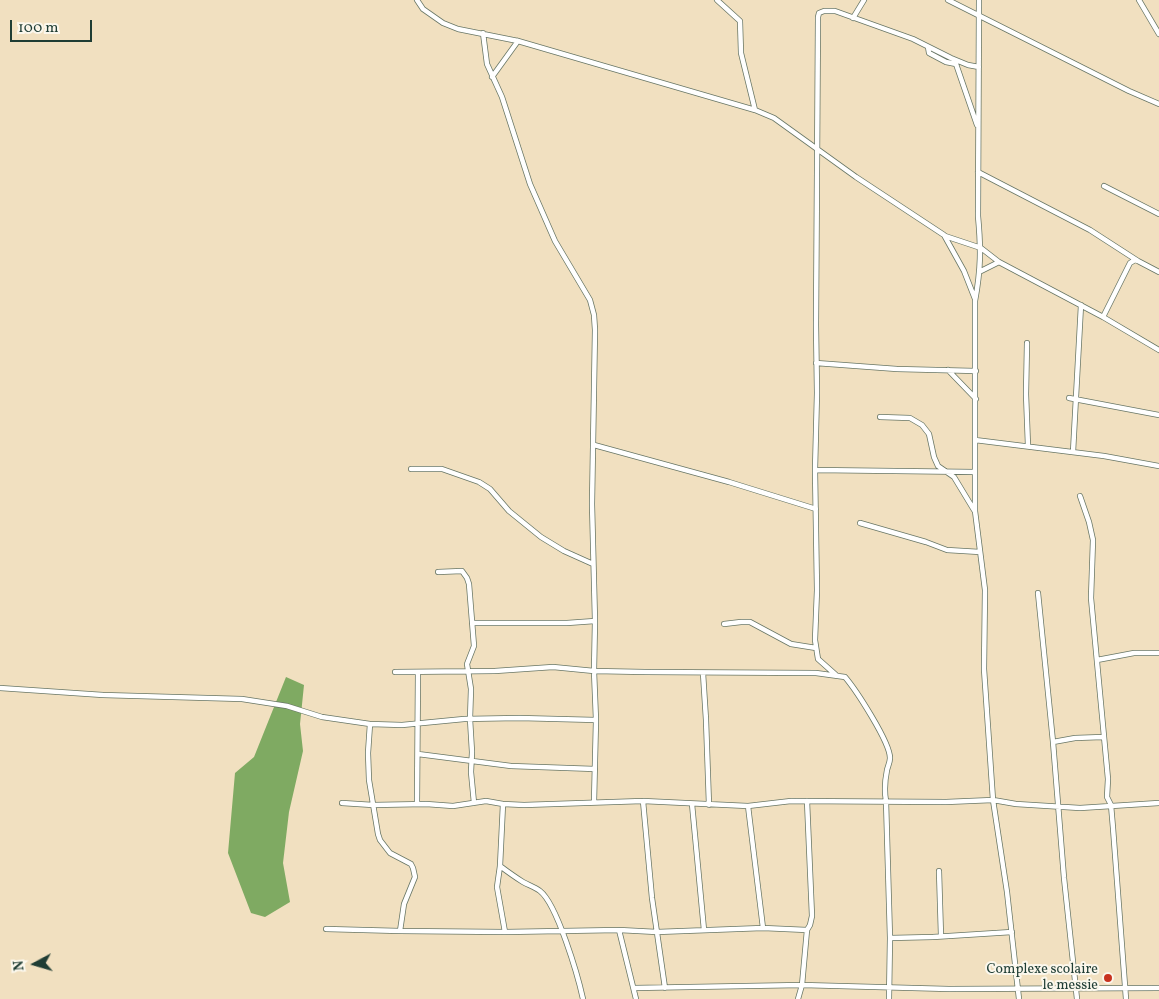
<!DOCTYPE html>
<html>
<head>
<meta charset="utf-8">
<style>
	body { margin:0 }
	#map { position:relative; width:1159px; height:999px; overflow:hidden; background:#f1e0c0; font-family:Vollkorn,serif }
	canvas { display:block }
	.north { position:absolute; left:10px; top:939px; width:50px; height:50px; -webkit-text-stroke:4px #fbf7ec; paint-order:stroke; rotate:264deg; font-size:14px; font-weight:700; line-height:20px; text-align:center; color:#1f3d34 }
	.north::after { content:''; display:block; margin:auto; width:18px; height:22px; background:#1f3d34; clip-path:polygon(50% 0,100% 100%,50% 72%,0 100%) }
	.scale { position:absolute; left:10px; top:20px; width:82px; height:22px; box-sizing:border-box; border:2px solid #1f3d34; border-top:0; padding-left:6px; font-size:15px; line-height:18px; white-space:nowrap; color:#1f3d34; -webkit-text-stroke:4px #fbf7ec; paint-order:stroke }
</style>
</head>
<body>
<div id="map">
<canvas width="1159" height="999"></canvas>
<div class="north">N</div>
<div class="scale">100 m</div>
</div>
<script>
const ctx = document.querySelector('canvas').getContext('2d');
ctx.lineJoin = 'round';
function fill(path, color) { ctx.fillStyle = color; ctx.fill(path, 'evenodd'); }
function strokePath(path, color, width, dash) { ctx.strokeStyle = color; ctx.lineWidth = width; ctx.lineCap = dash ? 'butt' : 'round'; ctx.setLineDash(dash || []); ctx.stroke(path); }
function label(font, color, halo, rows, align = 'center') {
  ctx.font = font + ' Vollkorn,serif'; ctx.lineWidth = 4; ctx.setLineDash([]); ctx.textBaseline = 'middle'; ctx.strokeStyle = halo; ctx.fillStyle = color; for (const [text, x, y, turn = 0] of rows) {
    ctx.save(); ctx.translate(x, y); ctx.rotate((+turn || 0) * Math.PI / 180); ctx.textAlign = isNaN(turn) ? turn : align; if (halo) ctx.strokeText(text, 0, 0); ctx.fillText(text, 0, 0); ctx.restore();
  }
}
const forest = new Path2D(`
	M286,677L304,685L300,724L303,751L289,812L283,863L290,902L265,917L251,913L228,853L235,773L254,757Z`);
const minor = new Path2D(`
	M417,0L423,9L443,23L458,29L518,41L755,110L774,118L856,177L944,235L964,271L975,299
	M717,0L740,21L741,53L755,110
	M948,0L1129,91L1159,104
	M979,0L978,216C981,248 981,269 975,301V511L985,590L984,669L993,800L1007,892L1019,999
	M1139,0L1159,34
	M853,18L864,0
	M483,33L487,64L502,97L530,184L555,241L590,300L594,315L595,330L592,504L595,621L594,671L596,720L594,802
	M928,47L929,53L946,62L956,64L977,125
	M492,77L518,41
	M978,172L1090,230L1138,261
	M1104,186L1159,214
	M945,236L981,248L999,262L1103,317L1159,350
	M981,271L999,262
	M1103,317L1130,263L1135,260L1138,261L1159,272
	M1027,343L1026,394L1028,446
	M816,363L897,369L976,371
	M948,370L976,399
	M1069,398L1159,415
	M880,417L910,418L922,425L929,434L934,457L938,466L954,477L974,510
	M975,440L1104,456L1159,466
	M594,445L729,482L816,509
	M1073,452L1081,305
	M411,469H442L479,482L490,489L509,511L541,537L564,551L593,564
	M815,470L975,472
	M1080,496L1089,522L1093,540L1091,598L1108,779L1107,797L1111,805L1113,828L1126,999
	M860,523L926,542L947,550L980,552
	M438,572L462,571L467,578L469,584L474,646L467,664L471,689L470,719L472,752L471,772L474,803
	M1038,593L1053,742
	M472,623H567L595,621
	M724,624L741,622H750L791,644L816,648
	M1097,660L1134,653H1159
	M395,672L495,671L553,667L594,671L645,672L816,673L845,677C856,690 890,742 890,758C890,762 888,766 887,770C885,780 884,790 886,801L890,938L889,999
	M703,673L706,720L709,805
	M836,675L818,659L815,640L817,590L815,470L817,393L816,325L818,17L819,13L824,11H835L913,39L951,58L968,65L979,67
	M0,688L103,695L242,699L287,706L322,717L370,724L402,725L464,719L519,718L596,720
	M370,724L368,753L369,780L378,834L380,840L390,853L411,864L413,868L415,877L404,904L400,931
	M418,754L511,766L595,769
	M342,803L373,805L426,804L453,806L486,801L503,804L524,805L643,801
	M417,804L418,672
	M503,804L500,866L497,887L505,932
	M692,804L704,930
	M748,806L763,928
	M500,866C508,872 515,877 523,882C528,885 535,887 540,891C557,904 578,976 583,999
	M939,871L941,936
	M326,929L400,931L505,932L619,930L657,932L763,928L807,930L810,925L812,916L807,801
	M619,930L636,999
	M890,938L933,937L1012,932
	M634,988L802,985L807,930
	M665,988L652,898L643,801L748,806L791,801L946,802L993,800L1016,804L1080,808L1159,803
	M798,999L802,985L949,989L1159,988
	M1077,999L1064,878L1053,742L1075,738L1103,737`);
const markers = [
	[1108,978,5,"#c8321e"]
];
const poiNames = [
	["Complexe scolaire",1098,970],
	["le messie",1098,986]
];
fill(forest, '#7faa62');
strokePath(minor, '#687665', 6);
strokePath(minor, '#fff', 4.5);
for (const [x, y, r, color] of markers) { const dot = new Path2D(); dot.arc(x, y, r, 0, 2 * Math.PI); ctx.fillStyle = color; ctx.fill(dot); strokePath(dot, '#fbf7ec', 2); }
label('14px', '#1f3d34', '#fbf7ec', poiNames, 'right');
</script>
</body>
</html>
